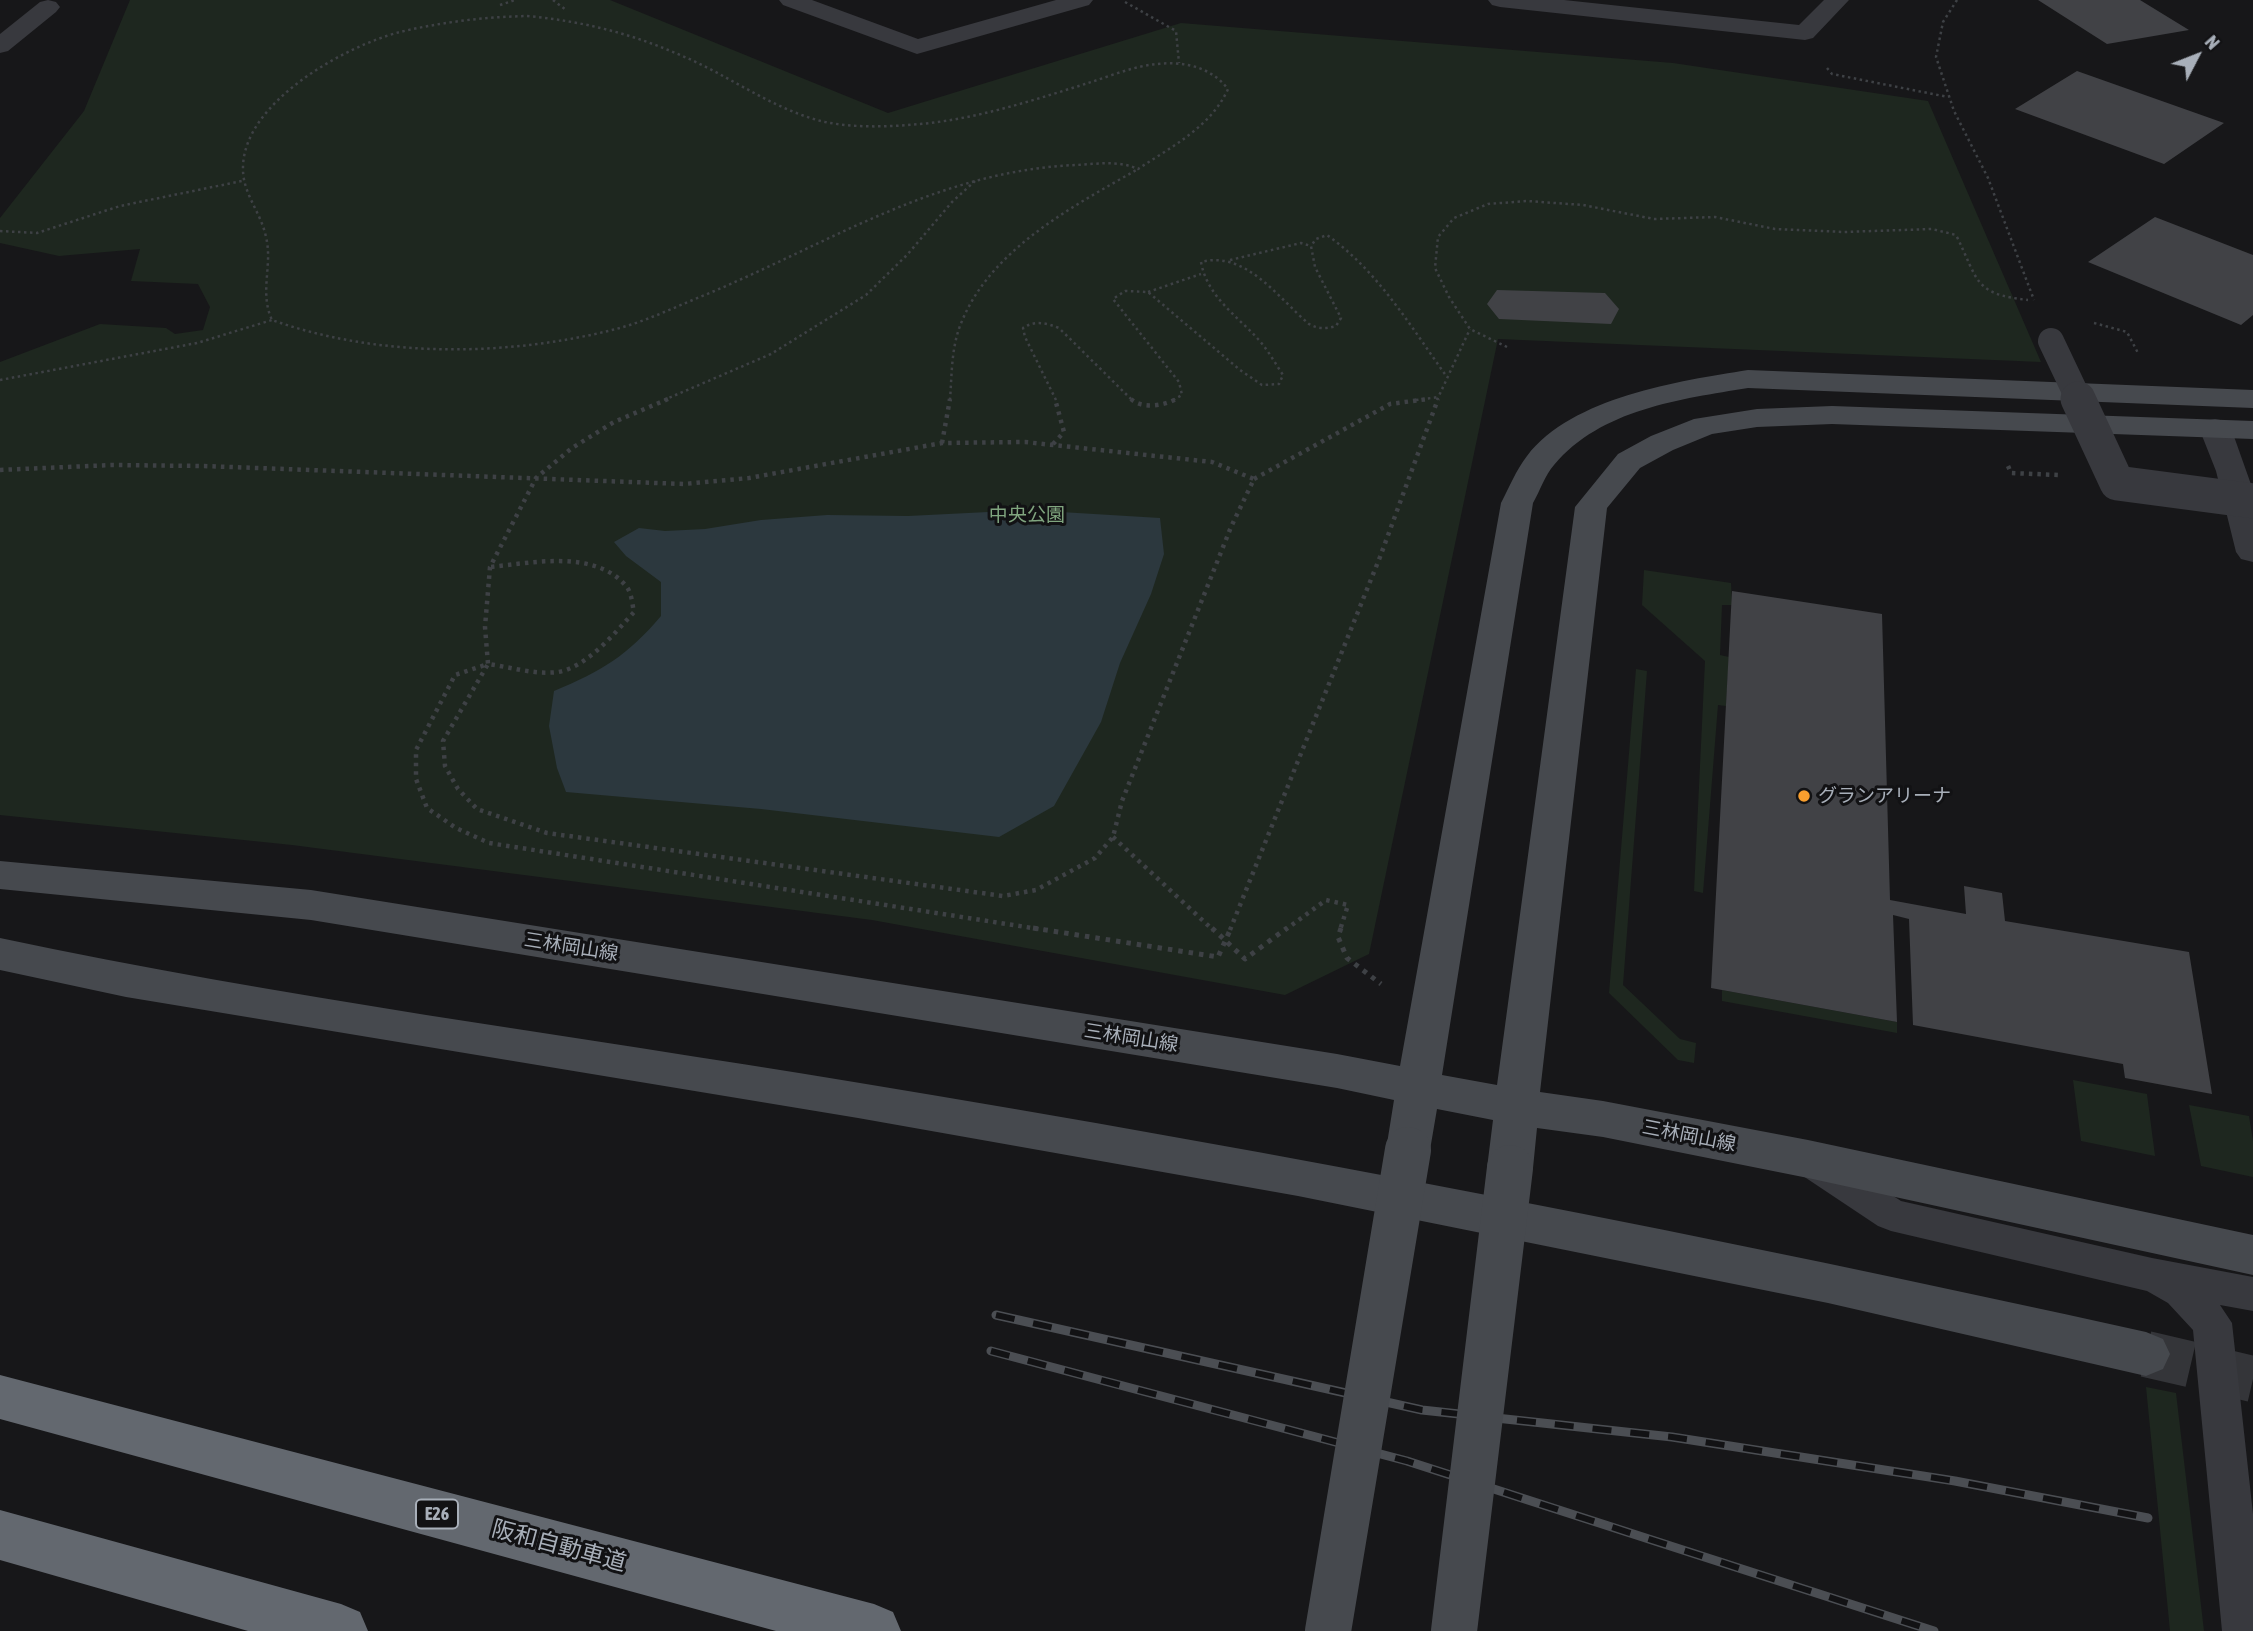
<!DOCTYPE html>
<html>
<head>
<meta charset="utf-8">
<style>
	body { margin:0 }
	#map { position:relative; width:2253px; height:1631px; overflow:hidden; background:#171719; font-family:"Asap Condensed",sans-serif }
	canvas { display:block }
	.north { position:absolute; left:2162px; top:21px; width:70px; height:70px; -webkit-text-stroke:5px #121214; paint-order:stroke; rotate:48deg; font-size:19px; font-weight:700; line-height:28px; text-align:center; color:#a8afb9 }
	.north::after { content:''; display:block; margin:auto; width:24px; height:32px; background:#a8afb9; clip-path:polygon(50% 0,100% 100%,50% 72%,0 100%) }
</style>
</head>
<body>
<div id="map">
<canvas width="2253" height="1631"></canvas>
<div class="north">N</div>
</div>
<script>
const ctx = document.querySelector('canvas').getContext('2d');
ctx.lineJoin = 'round';
function fill(path, color) { ctx.fillStyle = color; ctx.fill(path, 'evenodd'); }
function strokePath(path, color, width, dash) { ctx.strokeStyle = color; ctx.lineWidth = width; ctx.lineCap = dash ? 'butt' : 'round'; ctx.setLineDash(dash || []); ctx.stroke(path); }
function label(font, color, halo, rows, align = 'center') {
  ctx.font = font + ' "Asap Condensed","Noto Sans JP",sans-serif'; ctx.lineWidth = 6; ctx.setLineDash([]); ctx.textBaseline = 'middle'; ctx.strokeStyle = halo; ctx.fillStyle = color; for (const [text, x, y, turn = 0] of rows) {
    ctx.save(); ctx.translate(x, y); ctx.rotate((+turn || 0) * Math.PI / 180); ctx.textAlign = isNaN(turn) ? turn : align; if (halo) ctx.strokeText(text, 0, 0); ctx.fillText(text, 0, 0); ctx.restore();
  }
}
const green = new Path2D(`
	M130,0H610L888,113L1181,23L1673,63L1928,101L2041,362L1498,339L1369,954L1285,995L872,920L292,845L0,815V362L100,324L166,328L175,334L203,330L210,307L198,284L131,281L140,249L59,256L0,243V218L84,111Z
	M1644,570L1731,583L1732,605H1722L1720,655L1729,657L1726,706L1718,705L1703,893L1694,891L1705,661L1642,605Z
	M1636,669L1647,671L1623,985L1680,1039L1696,1043L1694,1063L1678,1060L1609,993Z
	M1722,990L1897,1022V1033L1722,1001Z
	M2073,1080L2147,1094L2155,1156L2081,1141Z
	M2189,1105L2249,1116L2253,1141V1177L2201,1166Z
	M2146,1387L2176,1393L2204,1631H2170Z`);
const water = new Path2D(`
	M1028,510L1160,518L1164,554L1151,594L1120,663L1101,722L1054,806L999,837L761,809L566,792L557,768L549,726L554,691C602,671 627,656 661,616V582L626,556L614,542L639,528L665,531L705,529L761,520L827,515L908,516Z`);
const building = new Path2D(`
	M2038,0H2140L2189,30L2107,44Z
	M2077,71L2224,123L2164,164L2015,109Z
	M2155,217L2253,255V315L2241,325L2088,262Z
	M1497,290L1605,293L1619,309L1611,324L1499,319L1487,304Z
	M1732,591L1882,614L1890,900L1966,914L1964,886L2002,893L2005,921L2189,952L2212,1094L2125,1078L2123,1064L1913,1025L1909,919L1893,915L1897,1022L1711,988Z`);
const secondaryTunnel = new Path2D(`
	M2146,1354L2253,1379`);
const pathFar2 = new Path2D(`
	M553,0L566,10
	M1957,0L1943,22L1936,57L1954,111L1988,178L2034,300
	M1125,2L1176,31L1179,63
	M500,5L515,0
	M527,16C581,21 630,33 680,55C729,75 773,110 825,122C855,128 889,127 920,124C976,119 1031,101 1085,84C1108,77 1133,66 1157,64C1184,61 1211,67 1228,89C1211,127 1171,147 1138,169C1118,160 1097,164 1076,165C934,171 822,248 695,299C669,310 643,322 616,329C507,357 378,358 272,320C259,292 273,265 266,237C261,212 242,193 243,167C244,102 345,46 400,32C442,22 484,17 527,16Z
	M1827,68L1832,74L1948,97
	M0,231L37,233L120,206L242,181
	M1230,260L1301,243L1311,246
	M1148,292L1201,274
	M2094,323L2127,332L2138,353
	M1507,347L1470,329L1449,297L1435,268L1438,237L1454,218L1488,204L1527,201L1583,205L1654,219L1715,217L1775,229L1844,232L1932,229L1956,235C1979,281 1973,294 2028,300
	M0,380L197,343L272,320
	M664,400L771,354L866,295L907,255L952,202L975,181
	M950,400C952,374 951,346 962,321C992,248 1074,206 1138,169
	M1056,400L1025,337L1023,328C1035,320 1046,323 1059,328L1132,400
	M1173,400L1182,395L1179,382L1113,299L1125,291L1148,292L1240,370L1262,385L1279,384L1283,375C1275,363 1268,350 1258,339C1236,315 1207,296 1201,262C1246,250 1279,299 1309,324C1318,329 1326,329 1336,326L1341,318L1315,267L1311,246L1316,239L1327,235C1378,271 1411,327 1447,377
	M1416,400L1439,397
	M1437,400L1470,329`);
const pathFar1 = new Path2D(`
	M668,399L614,422L572,448L536,478L490,567L485,627L488,664L455,675L416,750V779L427,808L456,828L489,843L1045,930
	M1131,399C1141,409 1164,406 1176,399
	M942,443L950,399
	M1053,444L1064,432L1055,399
	M2008,466L2011,473L2058,475
	M0,470L112,465L204,466L684,484L749,478L942,443L1025,442L1212,462L1254,479L1231,527L1122,801L1113,837L1095,858L1036,890L1003,896L547,833L477,809L458,789L445,766L443,741L488,664C510,667 535,675 558,672C587,667 615,633 634,612C632,604 632,593 626,586C595,549 531,563 490,567
	M1254,479L1390,404L1428,399
	M1113,837L1213,930
	M1230,930L1380,557L1438,399
	M1285,930L1326,900L1348,905L1340,930`);
const path = new Path2D(`
	M1033,928L1218,957L1231,928
	M1212,928L1245,959L1287,928
	M1341,928L1338,937L1347,958L1381,984`);
const lane = new Path2D(`
	M1816,1150L1829,1154L1901,1201L2152,1258L2253,1277V1311L2220,1305L2232,1323L2253,1514V1631H2222L2193,1330L2168,1303L2147,1291L1891,1231L1878,1226L1803,1176L1798,1165L1803,1154Z`);
const street = new Path2D(`
	M48,0L56,2L60,7L56,12L8,51L0,53V34L40,2Z
	M779,0H812L918,39L1056,0H1093L1089,5L917,54L783,5Z
	M1488,0H1564L1799,25L1824,0H1849L1813,38L1805,40L1500,7L1492,5Z
	M2215,419L2226,421L2231,428L2253,490V562L2241,559L2236,552L2216,471L2199,428L2204,421Z`);
const secondary = new Path2D(`
	M1748,370L2253,390V408L1748,388C1681,399 1601,409 1554,465C1545,475 1540,491 1533,503L1442,1075L1497,1085L1575,507L1618,454L1651,436L1694,419L1757,409L1832,406L2253,421V439L1832,424L1757,427L1712,434L1673,450L1640,468L1607,508L1540,1092L1603,1101L1808,1140L2253,1235V1275L1808,1178L1603,1137L1537,1128L1533,1168L1526,1181L1510,1187L1494,1181L1487,1168L1493,1120L1437,1109L1430,1150L1424,1163L1408,1168L1392,1163L1386,1150L1394,1100L1337,1088L311,920L0,889V861L311,890L1337,1054L1400,1066L1501,503C1509,488 1516,470 1527,456C1572,397 1679,381 1748,370Z
	M0,938C282,998 570,1035 854,1082C1287,1153 1718,1237 2146,1332L2163,1339L2170,1354L2163,1369L2146,1376L1828,1303L1298,1196L858,1118L126,997L0,970Z`);
const highway = new Path2D(`
	M0,1375L874,1604L893,1612L901,1631H776L0,1419Z
	M0,1510L341,1604L360,1612L368,1631H248L0,1560Z`);
const rail = new Path2D(`
	M996,1315L1422,1410L1672,1437L1955,1481L2148,1518
	M991,1351L1407,1461L1934,1631`);
const streetBridgeFar1 = new Path2D(`
	M2051,341L2079,400`);
const streetBridge = new Path2D(`
	M2078,399L2117,483L2253,501`);
const secondaryBridge = new Path2D(`
	M1328,1631L1408,1150
	M1454,1631L1510,1168`);
const markers = [
	[1804,796,7,"#f99f2e"]
];
const shields = [
	[437,1514,42]
];
const shieldNames = [
	["E26",437,1514]
];
const parkNames = [
	["中央公園",1027,515]
];
const poiNames = [
	["グランアリーナ",1818,796]
];
const streetNames = [
	["三林岡山線",571,947,9],
	["三林岡山線",1131,1038,9],
	["三林岡山線",1689,1136,11]
];
const nearStreetnames = [
	["阪和自動車道",559,1546,15]
];
fill(green, '#1e271f');
fill(water, '#2c383e');
fill(building, '#414246');
strokePath(secondaryTunnel, '#343539', 46, [46, 24]);
strokePath(pathFar2, '#3e4145', 2.5, [2.5, 3.5]);
strokePath(pathFar1, '#3e4145', 4.5, [3.5, 5]);
strokePath(path, '#3e4145', 5, [4.5, 6]);
fill(lane, '#38393e');
fill(street, '#38393e');
fill(secondary, '#46494e');
fill(highway, '#63686f');
strokePath(rail, '#4b4e53', 9);
strokePath(rail, '#121214', 6, [19]);
strokePath(streetBridgeFar1, '#38393e', 26);
strokePath(streetBridge, '#38393e', 35);
strokePath(secondaryBridge, '#46494e', 46);
for (const [x, y, r, color] of markers) { const dot = new Path2D(); dot.arc(x, y, r, 0, 2 * Math.PI); ctx.fillStyle = color; ctx.fill(dot); strokePath(dot, '#121214', 2.5); }
for (const [x, y, w] of shields) { const box = new Path2D(); box.roundRect(x - w / 2, y - 14.5, w, 29, 5); ctx.fillStyle = '#121214'; ctx.fill(box); strokePath(box, '#a8afb9', 2); }
label('bold 18px', '#a8afb9', null, shieldNames);
label('19px', '#80a57f', '#121214', parkNames);
label('19px', '#a8afb9', '#121214', poiNames, 'left');
label('19px', '#a8afb9', '#121214', streetNames);
label('23px', '#a8afb9', '#121214', nearStreetnames);
</script>
</body>
</html>
